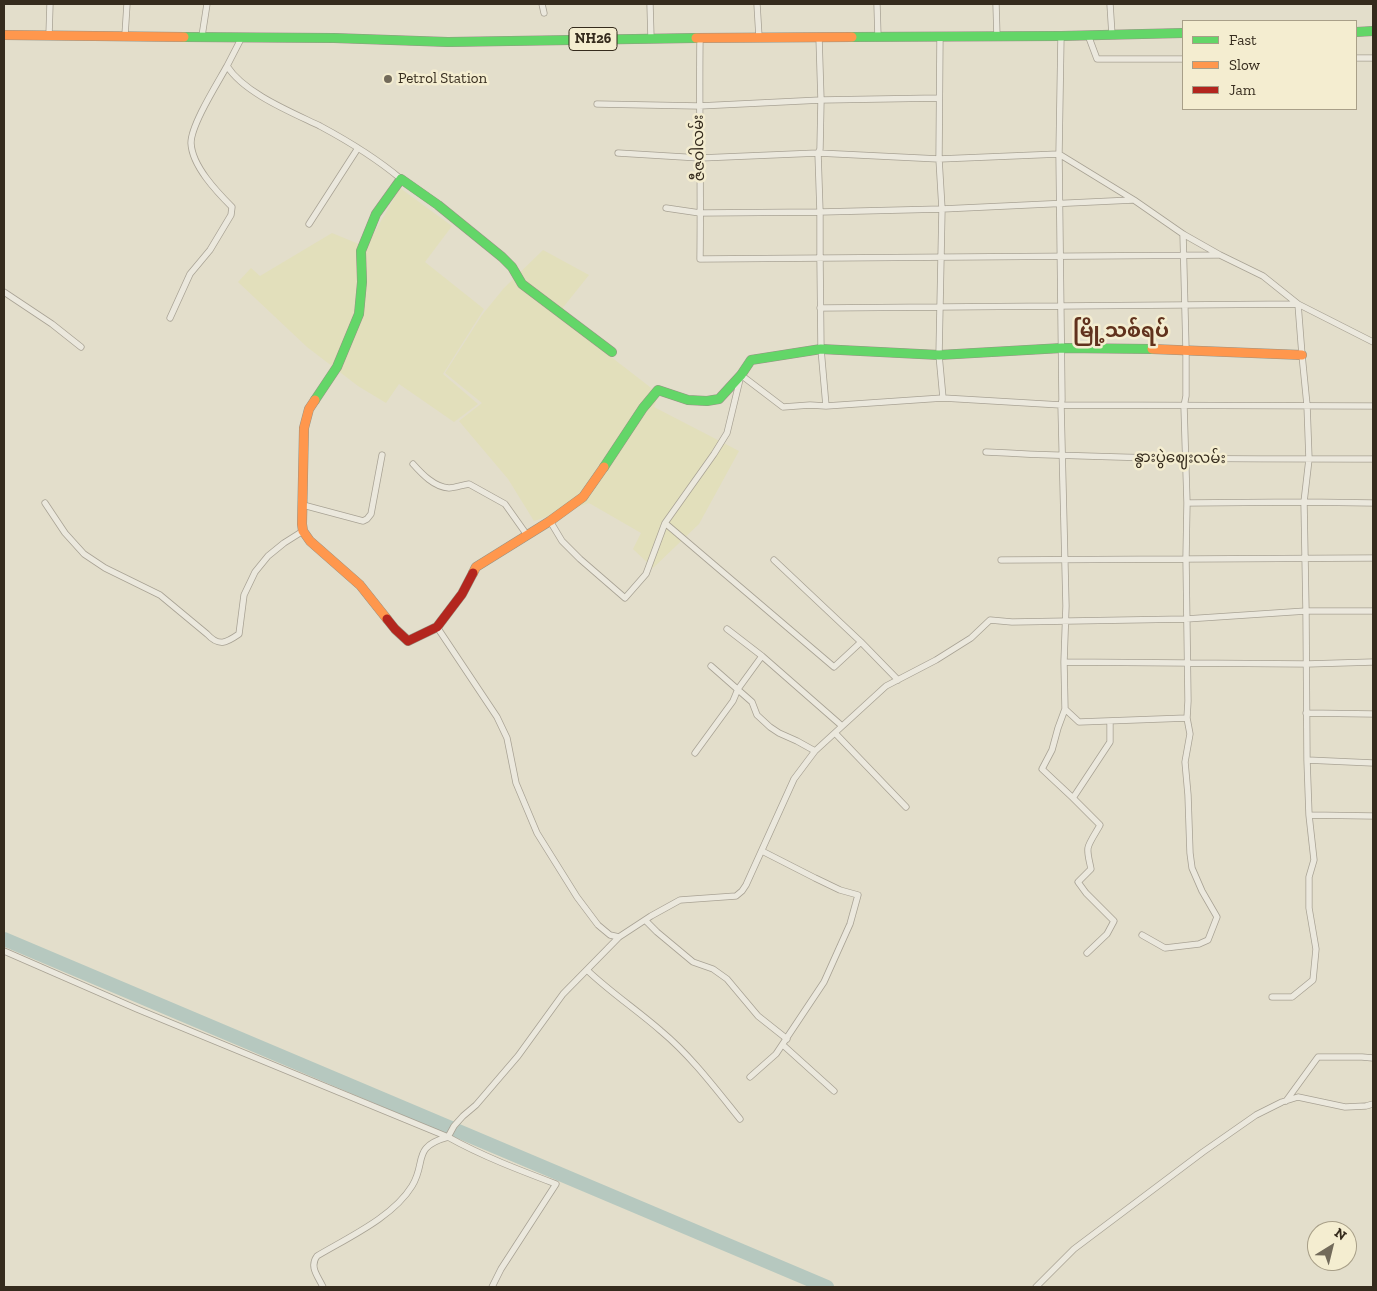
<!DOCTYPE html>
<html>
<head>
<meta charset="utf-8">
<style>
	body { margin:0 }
	#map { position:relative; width:1377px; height:1291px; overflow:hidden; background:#e3decb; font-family:"Zilla Slab",serif }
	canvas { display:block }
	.frame { position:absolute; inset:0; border:5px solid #352b1d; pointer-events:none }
	.legend { position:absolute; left:1182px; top:20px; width:175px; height:90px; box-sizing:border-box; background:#f4edd0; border:1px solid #a89f88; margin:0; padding:6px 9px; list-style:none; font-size:15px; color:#352b1d }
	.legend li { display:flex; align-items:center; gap:10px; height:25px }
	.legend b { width:25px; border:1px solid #a89f88 }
	.north { position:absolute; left:1307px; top:1221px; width:50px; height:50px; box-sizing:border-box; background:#f4edd0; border:1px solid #a89f88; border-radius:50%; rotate:36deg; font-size:14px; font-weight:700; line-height:20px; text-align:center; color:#352b1d }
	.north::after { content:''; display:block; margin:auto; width:18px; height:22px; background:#726a5a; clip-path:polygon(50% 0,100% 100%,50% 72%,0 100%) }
</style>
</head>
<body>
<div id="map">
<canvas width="1377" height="1291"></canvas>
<div class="frame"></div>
<ul class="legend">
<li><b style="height:6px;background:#63d668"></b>Fast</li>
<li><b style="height:6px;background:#ff974d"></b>Slow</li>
<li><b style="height:6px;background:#b3261e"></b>Jam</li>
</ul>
<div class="north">N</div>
</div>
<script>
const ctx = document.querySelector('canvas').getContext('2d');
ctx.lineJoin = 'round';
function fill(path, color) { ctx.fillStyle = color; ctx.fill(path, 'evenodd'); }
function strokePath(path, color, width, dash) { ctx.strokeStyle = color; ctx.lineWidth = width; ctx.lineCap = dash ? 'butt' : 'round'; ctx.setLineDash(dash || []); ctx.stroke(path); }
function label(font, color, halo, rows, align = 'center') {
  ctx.font = font + ' "Zilla Slab","Noto Sans Myanmar",serif'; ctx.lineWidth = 5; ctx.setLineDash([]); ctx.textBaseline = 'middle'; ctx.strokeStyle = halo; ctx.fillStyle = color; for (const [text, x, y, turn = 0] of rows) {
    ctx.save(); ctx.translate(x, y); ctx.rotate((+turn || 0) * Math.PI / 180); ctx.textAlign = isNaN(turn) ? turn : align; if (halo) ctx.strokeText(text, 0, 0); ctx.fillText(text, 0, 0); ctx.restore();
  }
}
const farmland = new Path2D(`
	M400,188L452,226L425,262L484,309L443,374L478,404L454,422L399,384L386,403L358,386L307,347L238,282L251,268L260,276L332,233L366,247Z
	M543,250L589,275L557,315L659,394L654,407L739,451L699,524L653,568L633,549L641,533L589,503L534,521L508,479L459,421L482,403L445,373L482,315L504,288Z`);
const river = new Path2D(`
	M4,939L827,1287`);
const street = new Path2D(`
	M542,4L544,13
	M650,4L651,38
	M757,4L759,37
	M877,4L878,37
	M996,4L997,37
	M1110,4L1112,35
	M49,35L50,4
	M125,35L127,4
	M1088,35L1097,59H1183
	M202,36L207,4
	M940,36L939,159L942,209L939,355L943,398
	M1061,36L1059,154L1062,400L1061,405L1066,606L1064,662L1065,709L1058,728L1052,750L1042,769L1073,798L1100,825C1097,831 1089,842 1088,848C1087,854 1090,863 1091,869L1078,882L1086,893L1114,921L1107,934L1087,953
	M242,37L227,66C244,93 291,112 320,126C348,141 376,158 401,179
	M819,37L821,100L820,149L818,153L820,212V258L821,349L826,406
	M700,38C699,112 701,185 700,259L1218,255
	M1356,58H1373
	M597,104L699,106L821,100L939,98
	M618,153L700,158L818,153L939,159L1059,154L1134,200L1183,234L1220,255L1263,276L1298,304L1302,355L1307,405L1309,459L1304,502L1306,611L1307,760L1309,815L1314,860L1309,877V908L1316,949L1313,980L1292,997H1272
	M666,208L700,213L820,212L942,209L1133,200
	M309,224L358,148
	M4,292L52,324L81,347
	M820,308L1298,304L1373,342
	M170,318L190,274L210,250L231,215L232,207C217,192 192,166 191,143C191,125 217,84 227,66
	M986,452C1115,459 1244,459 1373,459
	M413,464C422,474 434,487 449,488C455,488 462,485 469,484L505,504L527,535
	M45,503L65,533L84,554L105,568L160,595L207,634C219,647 226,643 239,634L244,595L255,572L268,556L284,543L303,531
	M1187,503L1304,502L1373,503
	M303,505L363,521L367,519L371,514L382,455
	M550,521L562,541L580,559L625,598L646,574L665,523
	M774,560L861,642L898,680
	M1001,560L1373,558
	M437,627L497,717L507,738L516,783L537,833L577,897L598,925L610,935L619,937
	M727,629L762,656L842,726
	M861,642L834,667L665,523L714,454L727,433L741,375L783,407L810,405L826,406L943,398L1061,405L1373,406
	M1064,662L1307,664L1373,662
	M711,666L752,702L757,715L770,727L779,733L797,741L815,751
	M1065,709L1079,722L1187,718
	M1306,713L1373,714
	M835,733L906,807
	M695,753L733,701L738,689L762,656
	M1307,760L1373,763
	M1073,798L1110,742V721
	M1309,815L1373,816
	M645,920L657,932L693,962L713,969L727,979L758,1016L787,1039
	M1142,935L1165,948L1199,944L1208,940L1217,917L1202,891L1192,868L1190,853L1188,795L1185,762L1190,734L1187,718L1188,701L1186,558L1187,503L1184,406L1186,396V350L1183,234
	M4,951L137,1009L448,1137C482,1156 519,1170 556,1184L501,1269L492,1287
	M587,970C610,992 637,1010 661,1031C691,1056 715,1088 740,1119
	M783,1045L834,1091
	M750,1077L776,1054L824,982L850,924L858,895L840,890L815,878L762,851
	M1286,1101L1318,1057H1362L1373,1058
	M323,1287C318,1276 309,1267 317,1256C349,1237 393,1217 412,1186C427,1162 411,1147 448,1137L454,1126L463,1116L476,1105L518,1056L563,994L619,937L651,916L680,900L736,896L742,891L746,885L794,779L815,751L886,686L936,660L971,638L990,620L1012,622L1186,619L1306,611H1373
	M1036,1287L1074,1249L1203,1152L1256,1115L1282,1102L1298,1097L1345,1107L1366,1106L1373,1104`);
const fast = new Path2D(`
	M1356,32L1373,31
	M184,37L334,38L448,42L696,38
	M852,37L1061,36L1183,33
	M315,400L337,367L359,314L362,282L361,251L376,214L401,179L438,205L502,257L512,267L522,284L612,352
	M604,467L643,408L658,390L688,400L707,401L719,399L741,375L751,360L821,349L939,355L1062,348L1152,349`);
const slow = new Path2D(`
	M4,35L184,37
	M696,38L852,37
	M1152,349L1302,355
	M315,400L309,409L304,428L302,524L303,531L310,541L360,585L387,619
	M473,573L476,567L550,521L583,497L604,467`);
const jam = new Path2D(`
	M387,619L395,629L408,641L437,627L462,594L473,573`);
const markers = [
	[388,79,5,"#726a5a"]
];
const shields = [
	[593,39,48]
];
const shieldNames = [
	["NH26",593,39]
];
const poiNames = [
	["Petrol Station",398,79]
];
const streetNames = [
	["ဇီဇဝါလမ်း",699,148,-91],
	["နွားပွဲဈေးလမ်း",1180,458,1]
];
const districtNames = [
	["မြို့သစ်ရပ်",1121,331]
];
fill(farmland, '#e2dfbb');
strokePath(river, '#b6c8bf', 14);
strokePath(street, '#a8a294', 7);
strokePath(fast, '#979284', 10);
strokePath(slow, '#979284', 10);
strokePath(jam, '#979284', 10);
strokePath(street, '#ebe8dd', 5.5);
strokePath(fast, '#63d668', 9);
strokePath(slow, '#ff974d', 9);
strokePath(jam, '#b3261e', 9);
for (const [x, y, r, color] of markers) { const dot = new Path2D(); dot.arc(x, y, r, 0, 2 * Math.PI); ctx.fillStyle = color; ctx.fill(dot); strokePath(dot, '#f4edd0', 2); }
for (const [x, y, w] of shields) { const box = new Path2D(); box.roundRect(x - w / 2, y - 11.5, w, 23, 4); ctx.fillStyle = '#f4edd0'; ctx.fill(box); strokePath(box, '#352b1d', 1); }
label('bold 14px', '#352b1d', null, shieldNames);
label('15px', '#352b1d', '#f4edd0', poiNames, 'left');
label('15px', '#352b1d', '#f4edd0', streetNames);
label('bold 20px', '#61321d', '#f4edd0', districtNames);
</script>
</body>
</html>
